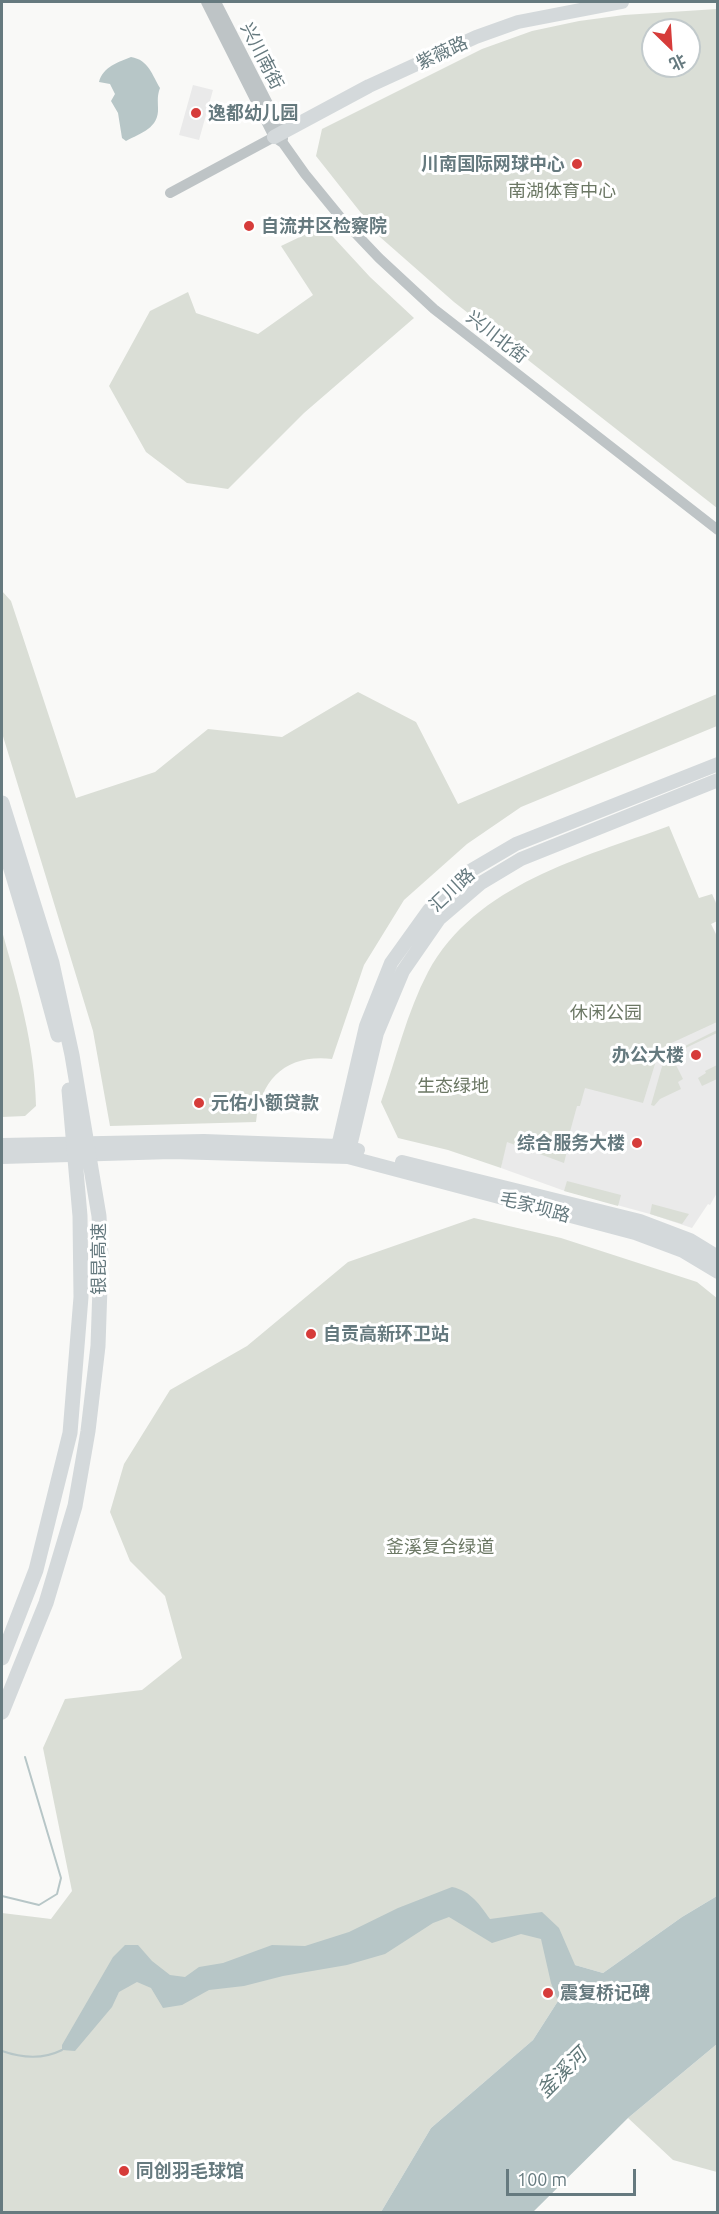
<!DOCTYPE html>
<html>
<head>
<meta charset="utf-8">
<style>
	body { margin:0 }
	#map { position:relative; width:719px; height:2214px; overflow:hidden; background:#f9f9f7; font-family:Ubuntu,"Noto Sans SC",sans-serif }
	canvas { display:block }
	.frame { position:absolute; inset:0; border:3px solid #667a7f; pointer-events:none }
	.north { position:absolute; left:641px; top:18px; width:60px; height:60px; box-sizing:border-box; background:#fff; border:2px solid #c2cacc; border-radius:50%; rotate:155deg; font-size:16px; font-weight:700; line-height:24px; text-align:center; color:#667a7f }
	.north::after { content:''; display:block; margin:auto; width:21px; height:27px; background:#d63c3a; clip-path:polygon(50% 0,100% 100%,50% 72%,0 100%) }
	.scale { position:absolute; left:506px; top:2169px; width:130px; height:27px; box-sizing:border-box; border:3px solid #667a7f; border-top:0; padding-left:8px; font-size:18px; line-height:21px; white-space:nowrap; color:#667a7f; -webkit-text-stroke:4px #fff; paint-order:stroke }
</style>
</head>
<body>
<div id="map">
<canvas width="719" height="2214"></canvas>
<div class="frame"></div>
<div class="north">北</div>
<div class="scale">100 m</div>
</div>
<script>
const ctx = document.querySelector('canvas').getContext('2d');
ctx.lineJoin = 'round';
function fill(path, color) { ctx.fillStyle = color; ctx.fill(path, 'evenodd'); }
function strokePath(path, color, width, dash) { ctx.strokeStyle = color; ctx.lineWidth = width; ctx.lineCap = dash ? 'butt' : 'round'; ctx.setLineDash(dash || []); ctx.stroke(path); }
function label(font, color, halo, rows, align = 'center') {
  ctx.font = font + ' Ubuntu,"Noto Sans SC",sans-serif'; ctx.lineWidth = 6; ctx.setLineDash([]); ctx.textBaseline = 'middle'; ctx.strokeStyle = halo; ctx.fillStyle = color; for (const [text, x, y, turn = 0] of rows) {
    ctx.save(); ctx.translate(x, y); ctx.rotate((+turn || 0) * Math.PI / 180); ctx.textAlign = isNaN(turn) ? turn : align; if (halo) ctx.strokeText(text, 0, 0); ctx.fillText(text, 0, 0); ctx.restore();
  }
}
const built = new Path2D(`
	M193,85L213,90L199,140L179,135Z
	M712,894L718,906L717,921L711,924L718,937V1191L710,1205L708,1204L692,1228L650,1214L562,1190L501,1168L506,1142Z`);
const green = new Path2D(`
	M717,9H718L717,508L454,302L380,237L316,156L322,129L482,49L532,31L579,21L624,15ZM653,30H689V66H653Z
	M323,226L370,277L414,318L304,413L228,489L187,483L146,452L109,386L150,311L188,292L196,313L258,334L313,295L281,246Z
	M2,591L11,601L76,798L155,772L208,729L282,737L358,692L416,722L458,804L717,694V726L521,807L467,844L404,900L364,965L332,1059C287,1054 261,1078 256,1122L110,1126L93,1031L2,733Z
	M669,826L699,898L712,894L717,906V921L711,924L717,937V1022L665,1046L659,1051L643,1103L585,1088L580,1106H577L565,1150L567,1151L564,1163L507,1142L501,1168L448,1150L398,1138L381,1102C396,1059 407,1012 428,972C476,884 582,858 669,826Z
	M2,931C18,988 35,1046 36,1106L25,1116L2,1117Z
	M717,1030V1033L671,1055L683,1079L678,1082L681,1089L660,1099L654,1106L651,1105L665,1056Z
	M717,1065V1079L702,1086L698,1078L706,1073L705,1071Z
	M567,1181L621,1195L618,1206L564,1191Z
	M652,1204L689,1214L682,1224L650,1214Z
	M474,1218L561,1238L697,1282L718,1299L717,1896L682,1917L603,1973L575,1965L558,2001L533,2040L431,2128L381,2212H2V1913L51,1919L72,1891L43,1748L65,1699L142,1690L182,1658L165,1596L130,1561L110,1512L124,1464L170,1390L247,1346L348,1262Z
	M717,2044V2172L673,2160L628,2118Z`);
const water = new Path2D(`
	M131,57C149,60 152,75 160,88C157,96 158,100 158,108C159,128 141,133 126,141L122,138L118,113L111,101L115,94L110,84L99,82C103,67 118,62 131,57Z
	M452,1887C471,1891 480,1905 490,1919L542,1912L559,1928L575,1965L603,1973L682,1917L717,1896V2044L628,2118L533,2212H381L431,2128L533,2040L558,2001L551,1983L541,1939L521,1934L492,1943L449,1917L433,1923L385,1954L347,1965L283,1976L244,1986L209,1990L182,2005L163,2008L151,1988L137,1982L119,1992L112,2007L75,2051L62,2050V2045L113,1957L125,1945H138L152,1961L170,1975L185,1977L199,1967L223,1963L272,1945L305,1946L349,1932L398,1908Z`);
const stream = new Path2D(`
	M2,1896L39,1905L57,1894L61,1878L25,1757
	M2,2051C22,2058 42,2060 62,2050`);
const minor = new Path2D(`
	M206,2L274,137L283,143L305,174L341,218L379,258L434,309L718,530
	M216,2L283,133V139
	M170,193L274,137`);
const major = new Path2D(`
	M274,137L369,86L476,37L518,22L622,2
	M2,1145L204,1141L338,1146L358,1150
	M336,1155L366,1026L391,963L429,910L470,871L516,844L718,764
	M348,1155L377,1033L403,971L439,919L481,883L521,859L718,780
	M2,1157L172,1152L348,1157L635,1233L683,1251L718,1272
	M402,1162L640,1221L690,1240L718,1257`);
const highway = new Path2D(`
	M2,803L52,963L72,1055L99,1216L101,1257L98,1346L88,1431L75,1506L46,1603L2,1712
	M2,839L31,936L58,1035
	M2,1658L36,1570L70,1433L81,1297L80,1216L69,1090`);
const markers = [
	[196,113,6,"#d63c3a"],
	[577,164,6,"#d63c3a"],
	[249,226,6,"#d63c3a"],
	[696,1055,6,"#d63c3a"],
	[199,1103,6,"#d63c3a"],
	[637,1143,6,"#d63c3a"],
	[311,1334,6,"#d63c3a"],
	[548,1993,6,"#d63c3a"],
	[124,2171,6,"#d63c3a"]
];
const streetNames = [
	["紫薇路",442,53,-25],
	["兴川南街",262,56,63],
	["兴川北街",497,337,38],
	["汇川路",452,890,-43],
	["毛家坝路",535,1207,15],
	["银昆高速",99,1259,-90]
];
const poiNames = [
	["逸都幼儿园",208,113],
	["川南国际网球中心",565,164,"right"],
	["自流井区检察院",261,226],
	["办公大楼",684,1055,"right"],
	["元佑小额贷款",211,1103],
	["综合服务大楼",625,1143,"right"],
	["自贡高新环卫站",323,1334],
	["震复桥记碑",560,1993],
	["同创羽毛球馆",136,2171]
];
const parkNames = [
	["南湖体育中心",562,191],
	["休闲公园",606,1013],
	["生态绿地",453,1086],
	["釜溪复合绿道",440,1547]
];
const waterNames = [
	["釜溪河",562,2073,-45]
];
fill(built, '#eaeaea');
fill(green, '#daded6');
fill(water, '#b7c6c7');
strokePath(stream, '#b7c6c7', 2);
strokePath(minor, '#bec4c6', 10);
strokePath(major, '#d4d9db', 14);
strokePath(highway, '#d4d9db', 15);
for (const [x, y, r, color] of markers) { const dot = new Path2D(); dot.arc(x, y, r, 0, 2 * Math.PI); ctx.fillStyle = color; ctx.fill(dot); strokePath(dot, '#fff', 2); }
label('18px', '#667a7f', '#fff', streetNames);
label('bold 18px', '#667a7f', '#fff', poiNames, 'left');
label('18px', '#6c7865', '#fff', parkNames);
label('italic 20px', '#617879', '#fff', waterNames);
</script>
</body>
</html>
